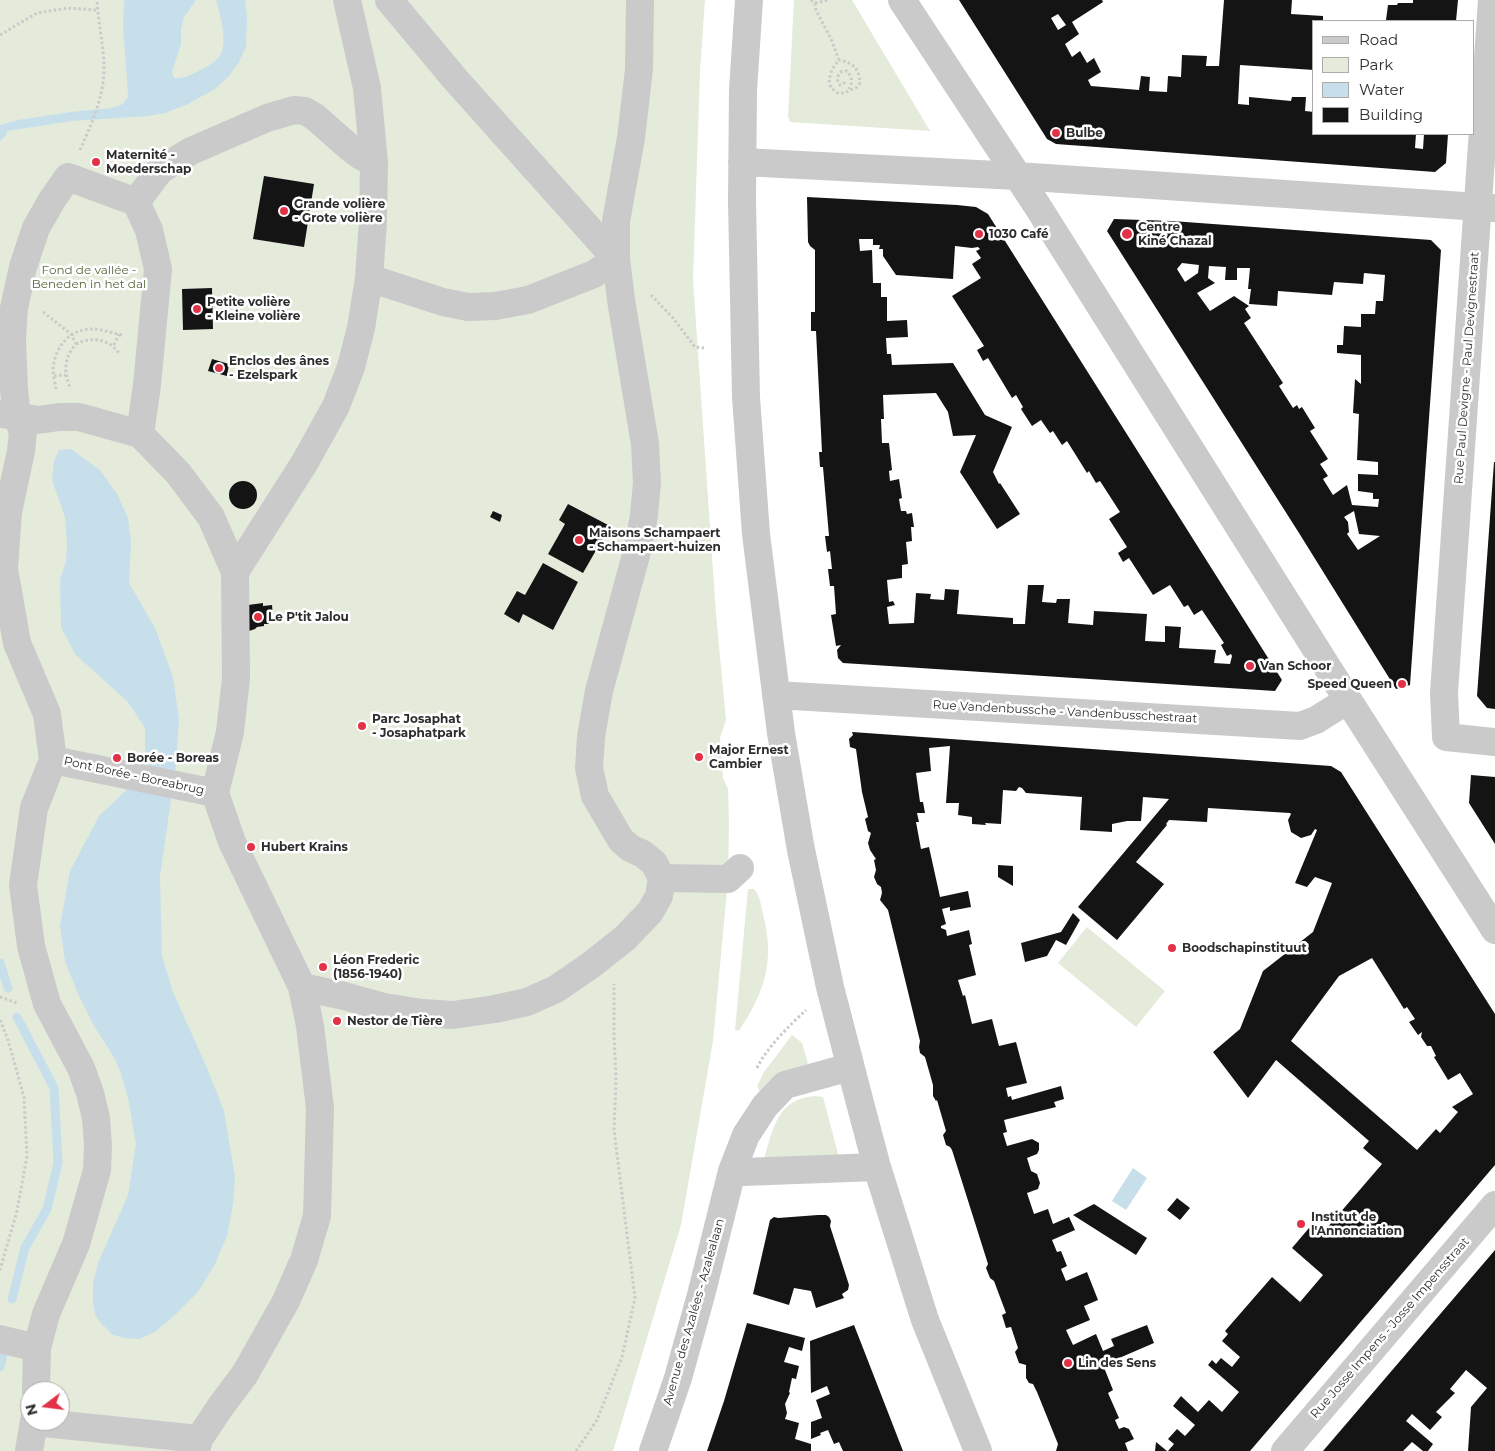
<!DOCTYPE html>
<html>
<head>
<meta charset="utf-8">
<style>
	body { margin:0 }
	#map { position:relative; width:1495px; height:1451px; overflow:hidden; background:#fff; font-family:Montserrat,sans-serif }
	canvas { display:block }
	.legend { position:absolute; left:1312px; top:20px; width:162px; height:115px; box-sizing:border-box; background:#fff; border:1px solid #ababab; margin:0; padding:6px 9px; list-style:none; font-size:15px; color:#2d2d2d }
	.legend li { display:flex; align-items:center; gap:10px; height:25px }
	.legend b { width:25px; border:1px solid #ababab }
	.north { position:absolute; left:20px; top:1381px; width:50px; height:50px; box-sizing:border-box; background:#fff; border:1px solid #ababab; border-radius:50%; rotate:255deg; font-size:14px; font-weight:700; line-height:20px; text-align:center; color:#2d2d2d }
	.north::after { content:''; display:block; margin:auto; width:18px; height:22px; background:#e23248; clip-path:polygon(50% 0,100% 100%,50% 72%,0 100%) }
</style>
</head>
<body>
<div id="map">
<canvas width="1495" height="1451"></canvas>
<ul class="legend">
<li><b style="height:6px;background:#cacaca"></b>Road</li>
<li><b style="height:14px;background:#e4ebdb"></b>Park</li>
<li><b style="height:14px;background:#c7dfeb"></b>Water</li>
<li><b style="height:14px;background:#141414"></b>Building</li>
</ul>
<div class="north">N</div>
</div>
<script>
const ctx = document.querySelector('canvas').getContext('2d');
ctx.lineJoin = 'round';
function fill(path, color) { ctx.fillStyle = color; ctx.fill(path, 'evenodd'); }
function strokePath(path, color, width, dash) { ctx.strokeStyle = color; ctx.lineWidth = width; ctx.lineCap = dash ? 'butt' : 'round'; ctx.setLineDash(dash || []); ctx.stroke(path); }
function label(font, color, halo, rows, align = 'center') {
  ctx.font = font + ' Montserrat,sans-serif'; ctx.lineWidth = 5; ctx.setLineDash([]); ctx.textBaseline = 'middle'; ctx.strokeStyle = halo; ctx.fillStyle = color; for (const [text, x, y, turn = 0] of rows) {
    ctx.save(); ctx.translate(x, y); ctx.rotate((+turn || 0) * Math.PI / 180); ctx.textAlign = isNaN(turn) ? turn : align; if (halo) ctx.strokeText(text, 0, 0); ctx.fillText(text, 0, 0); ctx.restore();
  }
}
const green = new Path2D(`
	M0,0H705L700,71L693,280L716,614L726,720L720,737L723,778L728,789L729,823L728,879L713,1041L681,1225L613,1451H0ZM30,1391H60V1421H30Z
	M794,0H852L930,131L790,122L788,116Z
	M748,889H754C760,896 761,905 763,914C775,962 765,991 739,1031L735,1030Z
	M1087,927L1165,991L1136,1027L1058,963Z
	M792,1035L802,1043L808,1064L760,1092L757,1086L764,1072Z
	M814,1096L823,1097L840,1161L764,1158C774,1127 777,1100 814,1096Z`);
const water = new Path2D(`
	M124,0H196L184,17L181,29V44L172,72L174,78C183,79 191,75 200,70C207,67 214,63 219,57C229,45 220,14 216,0H245L247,16L246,47L239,62L229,76L215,89L186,105L165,113L148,116L72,121L7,131V134L0,141V125L18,120L71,112L111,108L123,104L128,97L127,79L123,27Z
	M71,449L100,470L117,494L128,518L131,543L129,583L155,628L173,677L179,719L176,765L160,876L162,956L173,992L207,1068L224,1111L235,1176L233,1204L227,1236L215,1264L198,1292L177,1313L155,1332L139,1339L125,1338L113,1335L99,1321L95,1314L93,1302V1284L98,1263L128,1195L136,1144L128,1098L121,1074L115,1059L93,1024L78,994L65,961L60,926L70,871L99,816L137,780L145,761V728L128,702L75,654L61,627L60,579L66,562L67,545L65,517L52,480L54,461L59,450Z
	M1133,1168L1147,1178L1126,1210L1112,1201Z`);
const stream = new Path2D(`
	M0,963L8,988
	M12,1299L25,1248L47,1209L58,1163L54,1088L17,1017
	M0,1367L3,1354`);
const building = new Path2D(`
	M959,0H1102L1103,2L1072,22L1079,34L1065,44L1072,57L1080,51L1087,63L1094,58L1101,72L1088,80L1091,86L1139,90L1141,76L1150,77L1149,91L1167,92L1168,76L1181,77L1182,55L1207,56L1206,66H1219L1224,0H1292L1291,14L1323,16V21H1314V70L1240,65L1238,104L1249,105V97L1291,101L1292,97H1306L1305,111L1314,112V134H1416L1415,148L1423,149L1424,134H1448L1446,163L1435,172L1056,144L1047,139ZM1058,14L1066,25L1058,30L1051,18Z
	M1413,0H1458L1456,21H1391L1386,20L1388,5H1397L1398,3H1413Z
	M264,176L314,184L304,247L253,239Z
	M807,197L957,205L976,207L988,214L1282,680L1275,691L843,663L838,658L837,650L841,645L836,646L831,615L836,614L834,586H830L828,569H832L830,551L827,552L825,536H829L823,467H820L819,452H822L816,331H811V312H815V250L810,246L808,242ZM859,239H873V245H880L879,249H883V256L896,275L953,279L955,246L972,248L978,247L980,249L976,251L981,258L972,264L981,278L952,296L984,346L977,350L983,361L988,358L1012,398L1016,395L1023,407L1021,409L1032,426L1041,420L1050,433L1053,431L1062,445L1067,441L1087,473L1089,471L1096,483L1100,481L1120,512L1109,519L1127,547L1118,553L1123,562L1129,558L1153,595L1170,585L1184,607L1188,605L1194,615L1202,610L1224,643L1221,645L1227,656L1231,654L1232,656L1230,664L1214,663L1216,650L1179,648L1181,627L1165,626V642L1145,641L1147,614L1094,611L1093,625L1068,623L1070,599H1057L1056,603L1042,602L1044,585H1028L1025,624H1013V618L957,614L959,590L945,589L944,600L930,599L931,594L916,593L914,623L889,624L887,607L895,605L893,601L889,602L887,580L902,578V565L908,564L906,542L912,541L911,527H914L912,513L907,514L906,511H901L899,499L902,498L899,479L890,481L889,471L892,470L889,443H882L881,419H884L883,395L936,393L948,412L953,436L976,435L960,472L997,529L1020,514L1000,483L999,484L993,472L1012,427L985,415L953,363L892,365L891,354H887L886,338L908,337L907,320L887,321V297H881V283H873L872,250L860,251Z
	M1114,219L1172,221L1431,240L1441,250L1410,685L1396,689L1299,533L1107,231ZM1182,263L1199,265L1198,273L1185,282L1177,269ZM1209,266L1226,267L1225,280H1237V268H1250L1248,289H1251L1249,304L1277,306L1278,291L1332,295L1334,282L1363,284L1364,273L1385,275L1383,301H1376L1375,314H1361V327L1344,326L1343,345H1337V353L1361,355V384L1355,379L1353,413L1359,414L1357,460L1378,462V475L1358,474V491L1373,493V499H1379L1378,507L1352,505L1347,485L1333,495L1323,479L1328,476L1320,464L1328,459L1310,431L1315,428L1302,407L1299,409L1297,405L1293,408L1279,386L1283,383L1244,323L1251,318L1245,309L1249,306L1234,296L1210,311L1197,293L1215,283L1208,278ZM1354,511L1359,534L1380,536L1358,550L1347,534L1349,532L1348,522L1344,517Z
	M212,288L213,329L183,330L182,289Z
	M212,359L229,364L227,376L208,371Z
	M1494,462H1495V709L1487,708L1477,696Z
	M229 495a14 14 0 1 1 28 0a14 14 0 1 1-28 0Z
	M568,504L610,526L583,573L548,554L565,524L559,520Z
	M493,511L502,515L500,522L490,517Z
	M543,563L578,582L553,630L523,614L519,623L504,614L517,591L525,595Z
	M263,603V606L272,605L273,618H268L269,624H264V626L257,627L255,629L249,631L248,630V605Z
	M852,732L1331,766L1341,772L1495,1014V1165L1250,1451H1168L1174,1444L1168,1439L1177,1429L1185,1436L1195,1425L1173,1406L1181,1396L1198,1412L1209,1400L1222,1412L1239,1392L1208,1365L1212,1360L1216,1364L1221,1358L1232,1367L1240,1357L1222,1341L1228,1334L1225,1331L1272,1277L1300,1302L1323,1275L1292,1248L1309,1228L1320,1236L1382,1164L1363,1148L1369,1141L1276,1060L1248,1098L1213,1052L1240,1029L1263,971L1313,932L1332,883L1315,877L1307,887L1295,883L1317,830L1315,829L1311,835L1301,838L1291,832L1288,820L1291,814L1290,813L1208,808L1207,822L1169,820L1166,824L1167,825L1136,862L1164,884L1117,940L1078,907L1169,799L1143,797L1141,821H1127L1112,824V832L1080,830L1082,797L1026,793L1022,788L1019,787L1016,791L1003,790L1001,824L985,823L986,825L972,824V817L958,815L959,803H946L950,746L929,748L931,771L916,773L920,802H923L925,813H917L919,822H916L921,849L929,847L940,897L968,891L971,907L950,911V907L942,909L946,924L941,926V928L946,930L947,936L969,930L972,944L969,945L976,975L958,980L963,996L965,995L972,1024L992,1019L999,1046L1016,1042L1027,1083L1006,1088L1008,1097L1011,1096L1012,1100L1061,1086L1064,1099L1054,1102L1056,1107L1004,1120L1007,1132L1003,1133L1007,1146L1032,1139L1039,1143V1150L1037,1154L1027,1158L1031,1171L1037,1174L1040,1183L1038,1189L1027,1193L1034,1214L1048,1209L1053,1224L1069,1217L1075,1230L1052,1240L1057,1252L1061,1251L1067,1266L1061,1269L1066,1281L1087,1272L1098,1300L1084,1306L1090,1320L1066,1330L1073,1345L1096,1334L1103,1351L1114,1346L1111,1339L1147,1325L1154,1343L1103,1365L1113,1390L1108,1393L1119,1418L1115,1420L1119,1429L1124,1427L1129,1429L1134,1439L1125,1443L1128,1451H1056L1058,1444L1037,1392L1033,1384L1029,1383L1026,1378V1365L1019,1363L1015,1352L1018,1348L1011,1327L1006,1328L1002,1315L1006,1313L994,1281L990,1278L986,1268L988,1264L952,1150L950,1147L946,1145L943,1135L946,1131L937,1100L936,1101L933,1096V1085L925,1057L920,1053L919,1047L920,1041L888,910L880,900L882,893L881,887L877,884L874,877L876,870L874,860L876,859L870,850L868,843L871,833L868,831L865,819L868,817L862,792L856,749L850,747L849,739L853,735ZM1372,958L1404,1009L1407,1007L1415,1019L1409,1022L1418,1035L1422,1032L1421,1037L1427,1046H1431L1436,1056L1434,1057L1448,1080L1460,1073L1473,1094L1452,1107L1458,1112L1440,1133L1436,1129L1417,1150L1291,1041L1339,976Z
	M1471,775L1495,777V844L1469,803Z
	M998,865L1013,866V886L998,877Z
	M1073,913L1080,920L1066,945L1056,940L1047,956L1025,962L1021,943L1061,932Z
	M1177,1198L1190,1208L1180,1220L1167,1210Z
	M1094,1204L1147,1238L1136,1255L1073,1215Z
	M818,1215H826L829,1217L831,1221L830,1226L849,1285L848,1290L842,1294L844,1298L816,1308L811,1291L794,1288L789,1305L753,1294L770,1220L774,1217L778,1218Z
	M1495,1250V1451H1468L1471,1407L1487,1388L1466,1370L1450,1389L1455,1393L1436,1412L1442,1417L1430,1430L1412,1414L1406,1421L1433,1444L1428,1451H1423L1412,1442L1403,1451H1323Z
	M747,1323L805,1338L802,1351L789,1347L784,1362L799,1366L796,1379L792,1378L789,1392L790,1393L785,1404L787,1413L785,1419L799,1423L795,1439L811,1444V1451H707L724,1401Z
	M854,1325L863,1348L903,1451H843L839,1442L834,1444L828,1430L820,1433L821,1435L811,1439V1422L822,1418L816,1400L830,1394L827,1386L811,1393L810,1341Z
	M1156,1442L1167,1451H1155Z`);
const path = new Path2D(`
	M811,0L815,3L829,0
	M815,3L816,10L831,39L839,60L832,69L829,80L831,88L838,93H844L857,87L860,83C859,68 853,63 839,60
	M0,35L37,13L68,8L97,10
	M845,82L843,84L840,85L838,83C837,77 838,75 842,71H847C852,77 853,82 849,89
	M80,150C91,125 104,97 104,69C104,46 98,23 97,0
	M651,295L673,318L695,347L704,348
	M43,312L71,334L76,344C64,357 63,373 71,389
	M76,344C92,336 111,339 120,355
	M114,345L119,334
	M54,376L65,375
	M56,389C55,383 53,376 53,370C54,348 69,329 92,329C102,329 112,333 122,335
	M0,997L17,1003
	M0,1020L8,1040L24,1097L27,1156L17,1211L0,1270
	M757,1068C767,1047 789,1026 806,1010
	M576,1451L597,1420L622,1357L635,1298L614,1130L616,1078L614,1037V984`);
const minor = new Path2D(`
	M389,0L455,79L616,259
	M749,0L743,90L742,201L746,397L756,534L781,733L801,850L830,987L860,1103L877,1167L925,1320L978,1451
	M902,0L1038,207L1348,700L1495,930
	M1492,0L1444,693L1446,737L1495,742
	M742,162L1017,176L1495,208
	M136,202L160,170L191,151L267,118L294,110L305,111L315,117L349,147L361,156L374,162
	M369,278L443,302L468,307L495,306L528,300L594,274L616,259
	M2,414L38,420L59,417H79L140,434L178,473L211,517L235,572L236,678L230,732L215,793L232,842L302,987L310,1026L320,1108L317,1216L304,1260L286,1301L245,1374L221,1406L199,1439L196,1451
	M235,572L305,462L336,406L351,367L361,328L369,278L373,221L374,162L367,88L347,0
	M776,695L1300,726L1316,720L1348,700
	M53,760L215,793
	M662,878L728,879L740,868
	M302,987L344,996L384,1007L422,1013L453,1015L495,1009L527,1002L556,989L591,965L625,938L650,912L659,896L662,878L654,863L643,854L630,848L621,840L595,796L589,768L591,737L599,691L639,544L644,515L647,483L645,444L621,300L616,259V221L631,138L639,69L640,0
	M732,1171L743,1172L877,1167
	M0,1339L37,1348
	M36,1391L37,1348L46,1314L76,1244L86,1209L97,1170L98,1145L96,1118L90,1093L81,1068L47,1004L31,946L23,885L34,808L53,760L47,714L17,643L4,569L8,512L21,451L23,432L17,416L14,390L12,339L14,308L23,267L36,228L52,200L68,177L136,202L149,230L158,269L147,385L140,434
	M34,1422L199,1439
	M29,1451L34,1421
	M653,1451L678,1378L701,1295L732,1171L746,1135L765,1106L785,1085L850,1067
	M1285,1451L1495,1205`);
const markers = [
	[1056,133,5,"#e23248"],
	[96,162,5,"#e23248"],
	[284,211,5,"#e23248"],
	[979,234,5,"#e23248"],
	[1127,234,6,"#e23248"],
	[197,309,5,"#e23248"],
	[219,368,5,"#e23248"],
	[579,540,5,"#e23248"],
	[258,617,5,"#e23248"],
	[1250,666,5,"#e23248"],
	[1402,684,5,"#e23248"],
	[362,726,5,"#e23248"],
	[699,757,5,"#e23248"],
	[117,758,5,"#e23248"],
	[251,847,5,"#e23248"],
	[1172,948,5,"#e23248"],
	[323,967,5,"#e23248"],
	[337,1021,5,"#e23248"],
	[1301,1224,5,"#e23248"],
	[1068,1363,5,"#e23248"]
];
const poiNames = [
	["Bulbe",1066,133],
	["Maternité -",106,155],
	["Moederschap",106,169],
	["Grande volière",294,204],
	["- Grote volière",294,218],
	["Centre",1138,227],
	["Kiné Chazal",1138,241],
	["1030 Café",989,234],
	["Petite volière",207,302],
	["- Kleine volière",207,316],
	["Enclos des ânes",229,361],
	["- Ezelspark",229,375],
	["Maisons Schampaert",589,533],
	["- Schampaert-huizen",589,547],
	["Le P'tit Jalou",268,617],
	["Van Schoor",1260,666],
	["Speed Queen",1392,684,"right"],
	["Parc Josaphat",372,719],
	["- Josaphatpark",372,733],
	["Major Ernest",709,750],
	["Cambier",709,764],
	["Borée - Boreas",127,758],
	["Hubert Krains",261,847],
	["Boodschapinstituut",1182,948],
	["Léon Frederic",333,960],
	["(1856-1940)",333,974],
	["Nestor de Tière",347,1021],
	["Institut de",1311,1217],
	["l'Annonciation",1311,1231],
	["Lin des Sens",1078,1363]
];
const parkNames = [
	["Fond de vallée -",89,270],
	["Beneden in het dal",89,284]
];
const streetNames = [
	["Rue Paul Devigne - Paul Devignestraat",1467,368,-86],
	["Rue Vandenbussche - Vandenbusschestraat",1065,712,3],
	["Pont Borée - Boreabrug",134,776,12],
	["Avenue des Azalées - Azalealaan",694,1312,-74],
	["Rue Josse Impens - Josse Impensstraat",1390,1328,-49]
];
fill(green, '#e4ebdb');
fill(water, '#c7dfeb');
strokePath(stream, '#c7dfeb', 9);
fill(building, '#141414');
strokePath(path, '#cacaca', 3, [2.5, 2.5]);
strokePath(minor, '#cacaca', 28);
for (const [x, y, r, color] of markers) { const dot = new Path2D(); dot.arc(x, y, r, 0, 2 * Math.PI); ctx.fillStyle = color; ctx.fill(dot); strokePath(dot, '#fff', 2); }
label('bold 12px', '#2d2d2d', '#fff', poiNames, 'left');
label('12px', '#53683c', '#fff', parkNames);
label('12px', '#2d2d2d', '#fff', streetNames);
</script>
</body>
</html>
